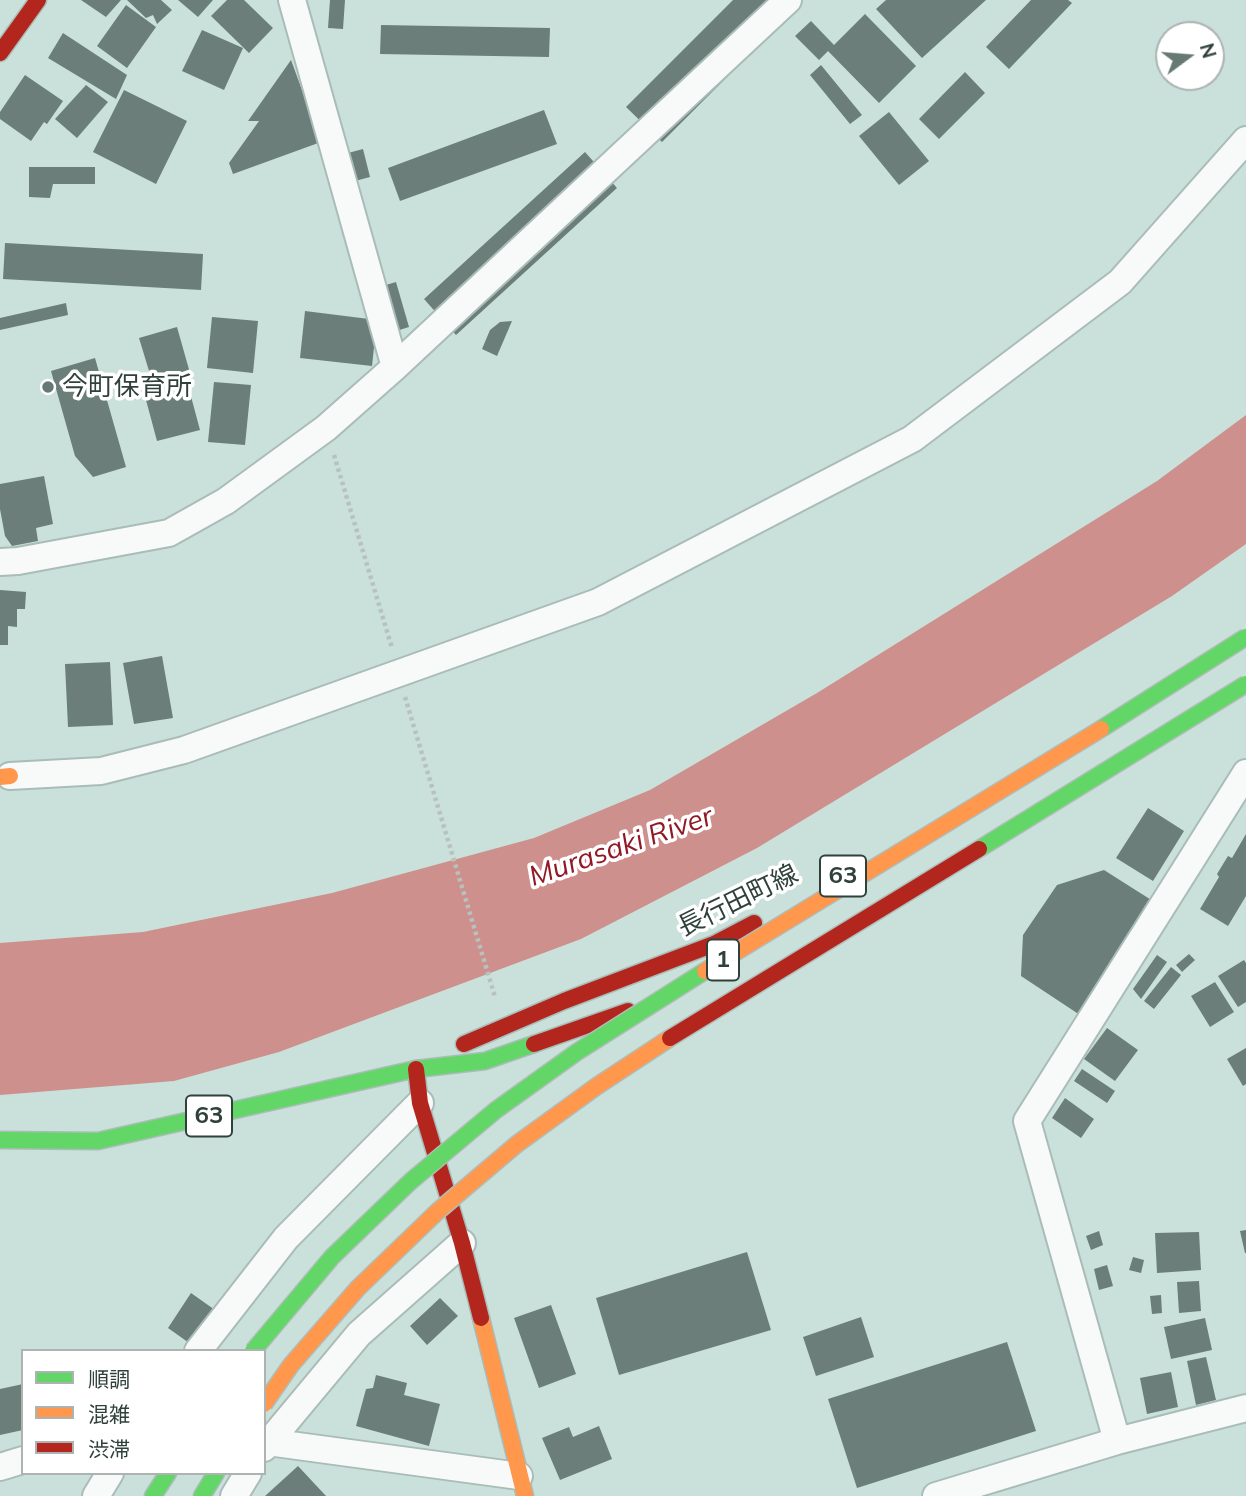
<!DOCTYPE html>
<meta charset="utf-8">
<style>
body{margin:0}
#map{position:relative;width:1246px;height:1496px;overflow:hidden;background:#c9e1da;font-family:Mulish,"Noto Sans JP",sans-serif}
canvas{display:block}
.legend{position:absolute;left:21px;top:1349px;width:245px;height:126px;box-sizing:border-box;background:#fff;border:2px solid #acb3b1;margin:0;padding:9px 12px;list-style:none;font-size:21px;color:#30413c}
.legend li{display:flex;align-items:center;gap:14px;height:35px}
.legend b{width:35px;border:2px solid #acb3b1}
.north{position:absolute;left:1155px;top:21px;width:70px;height:70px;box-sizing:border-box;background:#fff;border:2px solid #acb3b1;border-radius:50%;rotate:74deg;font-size:19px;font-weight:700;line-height:28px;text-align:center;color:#30413c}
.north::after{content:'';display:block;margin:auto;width:24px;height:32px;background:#667973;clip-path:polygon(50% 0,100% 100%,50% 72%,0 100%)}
</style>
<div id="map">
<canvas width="1246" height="1496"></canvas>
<ul class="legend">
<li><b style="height:9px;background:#63d668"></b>順調</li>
<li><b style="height:9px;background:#ff974d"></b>混雑</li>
<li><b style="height:9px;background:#b3261e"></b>渋滞</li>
</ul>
<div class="north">N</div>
</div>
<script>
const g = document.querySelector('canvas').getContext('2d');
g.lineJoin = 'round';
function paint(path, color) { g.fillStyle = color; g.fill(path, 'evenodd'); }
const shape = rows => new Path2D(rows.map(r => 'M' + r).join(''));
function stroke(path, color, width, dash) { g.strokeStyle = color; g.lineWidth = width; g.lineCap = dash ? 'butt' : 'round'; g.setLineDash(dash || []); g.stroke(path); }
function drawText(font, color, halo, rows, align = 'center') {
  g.font = font + ' Mulish,"Noto Sans JP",sans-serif'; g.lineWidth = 7; g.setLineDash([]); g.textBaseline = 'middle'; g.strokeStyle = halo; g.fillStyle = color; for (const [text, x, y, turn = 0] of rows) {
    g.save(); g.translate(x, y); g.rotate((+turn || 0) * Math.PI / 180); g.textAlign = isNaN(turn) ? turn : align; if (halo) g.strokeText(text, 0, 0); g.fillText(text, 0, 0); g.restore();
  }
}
const water = shape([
 [1246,415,1246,544,1172,596,757,848,581,939,279,1052,174,1081,0,1095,0,943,143,932,332,893,534,838,650,790,817,693,1157,481]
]);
const building = shape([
 [81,0,121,0,106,17],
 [127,0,161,0,172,10,157,24,153,15,146,18],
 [178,0,213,0,198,17],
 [227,0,244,0,273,28,249,53,211,16],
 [330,0,345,0,343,29,328,28],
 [733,0,769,0,787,17,662,142,626,107],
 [886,0,986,0,922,58,876,9],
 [1031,0,1068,0,1072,3,1009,69,986,47],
 [126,5,156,27,127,68,97,46],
 [865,14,916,66,879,103,828,51,819,60,795,36,811,21,834,45],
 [381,25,550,28,549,57,380,54],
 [202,30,243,48,224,90,182,71],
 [63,33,127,75,116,99,48,58],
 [291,60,321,142,233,174,229,163,259,121,248,121],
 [821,65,862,115,850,124,810,75],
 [965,72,985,93,939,139,919,119],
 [25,75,63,101,47,124,44,122,31,141,0,119,0,112],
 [86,85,108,102,77,138,55,119],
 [124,90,187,121,156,184,93,152],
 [544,110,557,144,400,201,388,168],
 [889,112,929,161,899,185,859,136],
 [363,149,370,177,355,181,348,153],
 [585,152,617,188,456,335,424,299],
 [29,167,95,167,95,184,53,184,50,198,29,197],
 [5,243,203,254,201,290,3,279],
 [396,282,409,327,393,332,379,287],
 [66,303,68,315,0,330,0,318],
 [305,311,377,320,372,366,300,358],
 [212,317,258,321,253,373,207,368],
 [512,321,497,356,482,349,490,330,500,322],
 [177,327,190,373,153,384,139,338],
 [95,358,126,467,93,477,75,456,51,371],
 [214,382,251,385,245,445,208,442],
 [189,389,200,430,157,441,146,400],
 [44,476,53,524,36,528,38,541,12,546,5,536,0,509,0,484],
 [0,590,26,592,25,609,17,609,17,627,8,626,8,645,0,645],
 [162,656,173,718,134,724,123,663],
 [110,662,113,725,68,727,65,664],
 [1148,808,1184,831,1153,881,1116,858],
 [1246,834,1246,896,1228,926,1200,909,1219,877,1217,874,1228,856,1232,858],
 [1104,870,1156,903,1083,1017,1021,976,1023,935,1057,885],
 [1189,954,1195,960,1182,972,1176,965],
 [1157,955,1167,962,1141,999,1133,989],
 [1244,960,1246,963,1246,1002,1238,1007,1218,976],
 [1171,967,1181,975,1154,1009,1144,1001],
 [1215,982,1234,1012,1210,1027,1191,996],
 [1107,1028,1138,1050,1115,1081,1084,1059],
 [1246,1048,1246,1084,1243,1086,1227,1059],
 [1082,1069,1115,1091,1107,1103,1074,1081],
 [1065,1098,1094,1119,1081,1138,1052,1118],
 [1246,1230,1246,1253,1245,1253,1240,1231],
 [1099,1231,1103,1245,1091,1250,1086,1236],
 [1199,1232,1201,1270,1157,1273,1155,1233],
 [747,1252,771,1330,619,1375,596,1298],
 [1133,1257,1144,1260,1141,1273,1129,1270],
 [1107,1265,1113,1286,1099,1290,1094,1269],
 [1199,1281,1201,1311,1179,1313,1177,1282],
 [191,1293,215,1310,192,1345,168,1328],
 [1161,1295,1162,1313,1152,1314,1150,1296],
 [440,1298,458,1316,427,1345,410,1326],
 [551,1305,576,1374,539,1388,514,1318],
 [861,1317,874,1357,816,1376,803,1337],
 [1205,1318,1212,1350,1171,1359,1164,1327],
 [1007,1342,1036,1431,857,1488,828,1399],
 [1206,1357,1216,1400,1196,1405,1187,1361],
 [1171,1372,1178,1407,1147,1414,1140,1378],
 [376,1375,407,1383,404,1395,440,1404,429,1446,356,1426,366,1389,373,1388],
 [23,1384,23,1430,0,1435,0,1389],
 [599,1426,612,1459,560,1480,542,1438,569,1427,573,1437],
 [298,1466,326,1496,265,1496]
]);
const path = shape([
 [334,455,392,648],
 [405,697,495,997]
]);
const street = shape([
 [292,0,395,367],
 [0,562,18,561,169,533,226,501,326,428,395,367,788,0],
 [10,776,101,771,184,750,598,602,912,439,1120,282,1246,140],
 [198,1351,286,1238,420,1103],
 [1117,1441,1027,1121,1246,773],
 [268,1442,519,1476],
 [264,1448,359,1334,462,1243],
 [0,1467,23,1460],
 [96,1496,110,1473],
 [234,1496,248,1473],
 [936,1496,1117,1441,1246,1408]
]);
const fast = shape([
 [0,1140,98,1141,416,1069,485,1061,534,1044],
 [153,1496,168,1473],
 [202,1496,216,1473]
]);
const slow = shape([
 [0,777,10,776],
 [481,1318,525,1496]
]);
const jam = shape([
 [0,53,38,0],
 [464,1044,564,1001,714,944,754,923],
 [534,1044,628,1011],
 [416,1069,420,1103,462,1243,481,1318]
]);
const fastBridge = shape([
 [1101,729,1246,637],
 [979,849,1246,684],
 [253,1351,332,1257,411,1181,496,1110,577,1052,705,971]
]);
const slowBridge = shape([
 [705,971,1101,729],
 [264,1404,291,1365,358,1288,438,1211,517,1144,597,1086,670,1038]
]);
const jamBridge = shape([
 [670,1038,979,849]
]);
const markers = [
 [48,387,7,"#667973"]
];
const shields = [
 [843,876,46],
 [723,960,32],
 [209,1116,46]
];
const shieldNames = [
 ["63",843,876],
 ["1",723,960],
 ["63",209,1116]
];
const poiNames = [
 ["今町保育所",62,387]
];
const streetNames = [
 ["長行田町線",738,901,-26]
];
const waterNames = [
 ["Murasaki River",621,847,-19]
];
paint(water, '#cd908d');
paint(building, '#6b7e79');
stroke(street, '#aabcb7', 30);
stroke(fast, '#aabcb7', 19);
stroke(slow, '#aabcb7', 19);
stroke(jam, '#aabcb7', 19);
stroke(path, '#b8c1be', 4.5, [3.5, 3.5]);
stroke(street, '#f7faf9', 26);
stroke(fast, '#63d668', 16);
stroke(slow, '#ff974d', 16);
stroke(jam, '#b3261e', 16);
stroke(fastBridge, '#b0bdb9', 19, []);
stroke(slowBridge, '#b0bdb9', 19, []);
stroke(jamBridge, '#b0bdb9', 19, []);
stroke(fastBridge, '#63d668', 16);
stroke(slowBridge, '#ff974d', 16);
stroke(jamBridge, '#b3261e', 16);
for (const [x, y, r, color] of markers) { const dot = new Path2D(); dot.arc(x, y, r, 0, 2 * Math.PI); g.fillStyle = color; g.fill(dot); stroke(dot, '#fff', 2.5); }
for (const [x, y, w] of shields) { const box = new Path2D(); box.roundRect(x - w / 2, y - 20.5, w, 41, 5); g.fillStyle = '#fff'; g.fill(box); stroke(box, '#30413c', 2); }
drawText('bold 24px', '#30413c', null, shieldNames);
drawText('26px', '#30413c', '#fff', poiNames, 'left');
drawText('26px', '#30413c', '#fff', streetNames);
drawText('italic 28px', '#911926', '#fff', waterNames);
</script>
